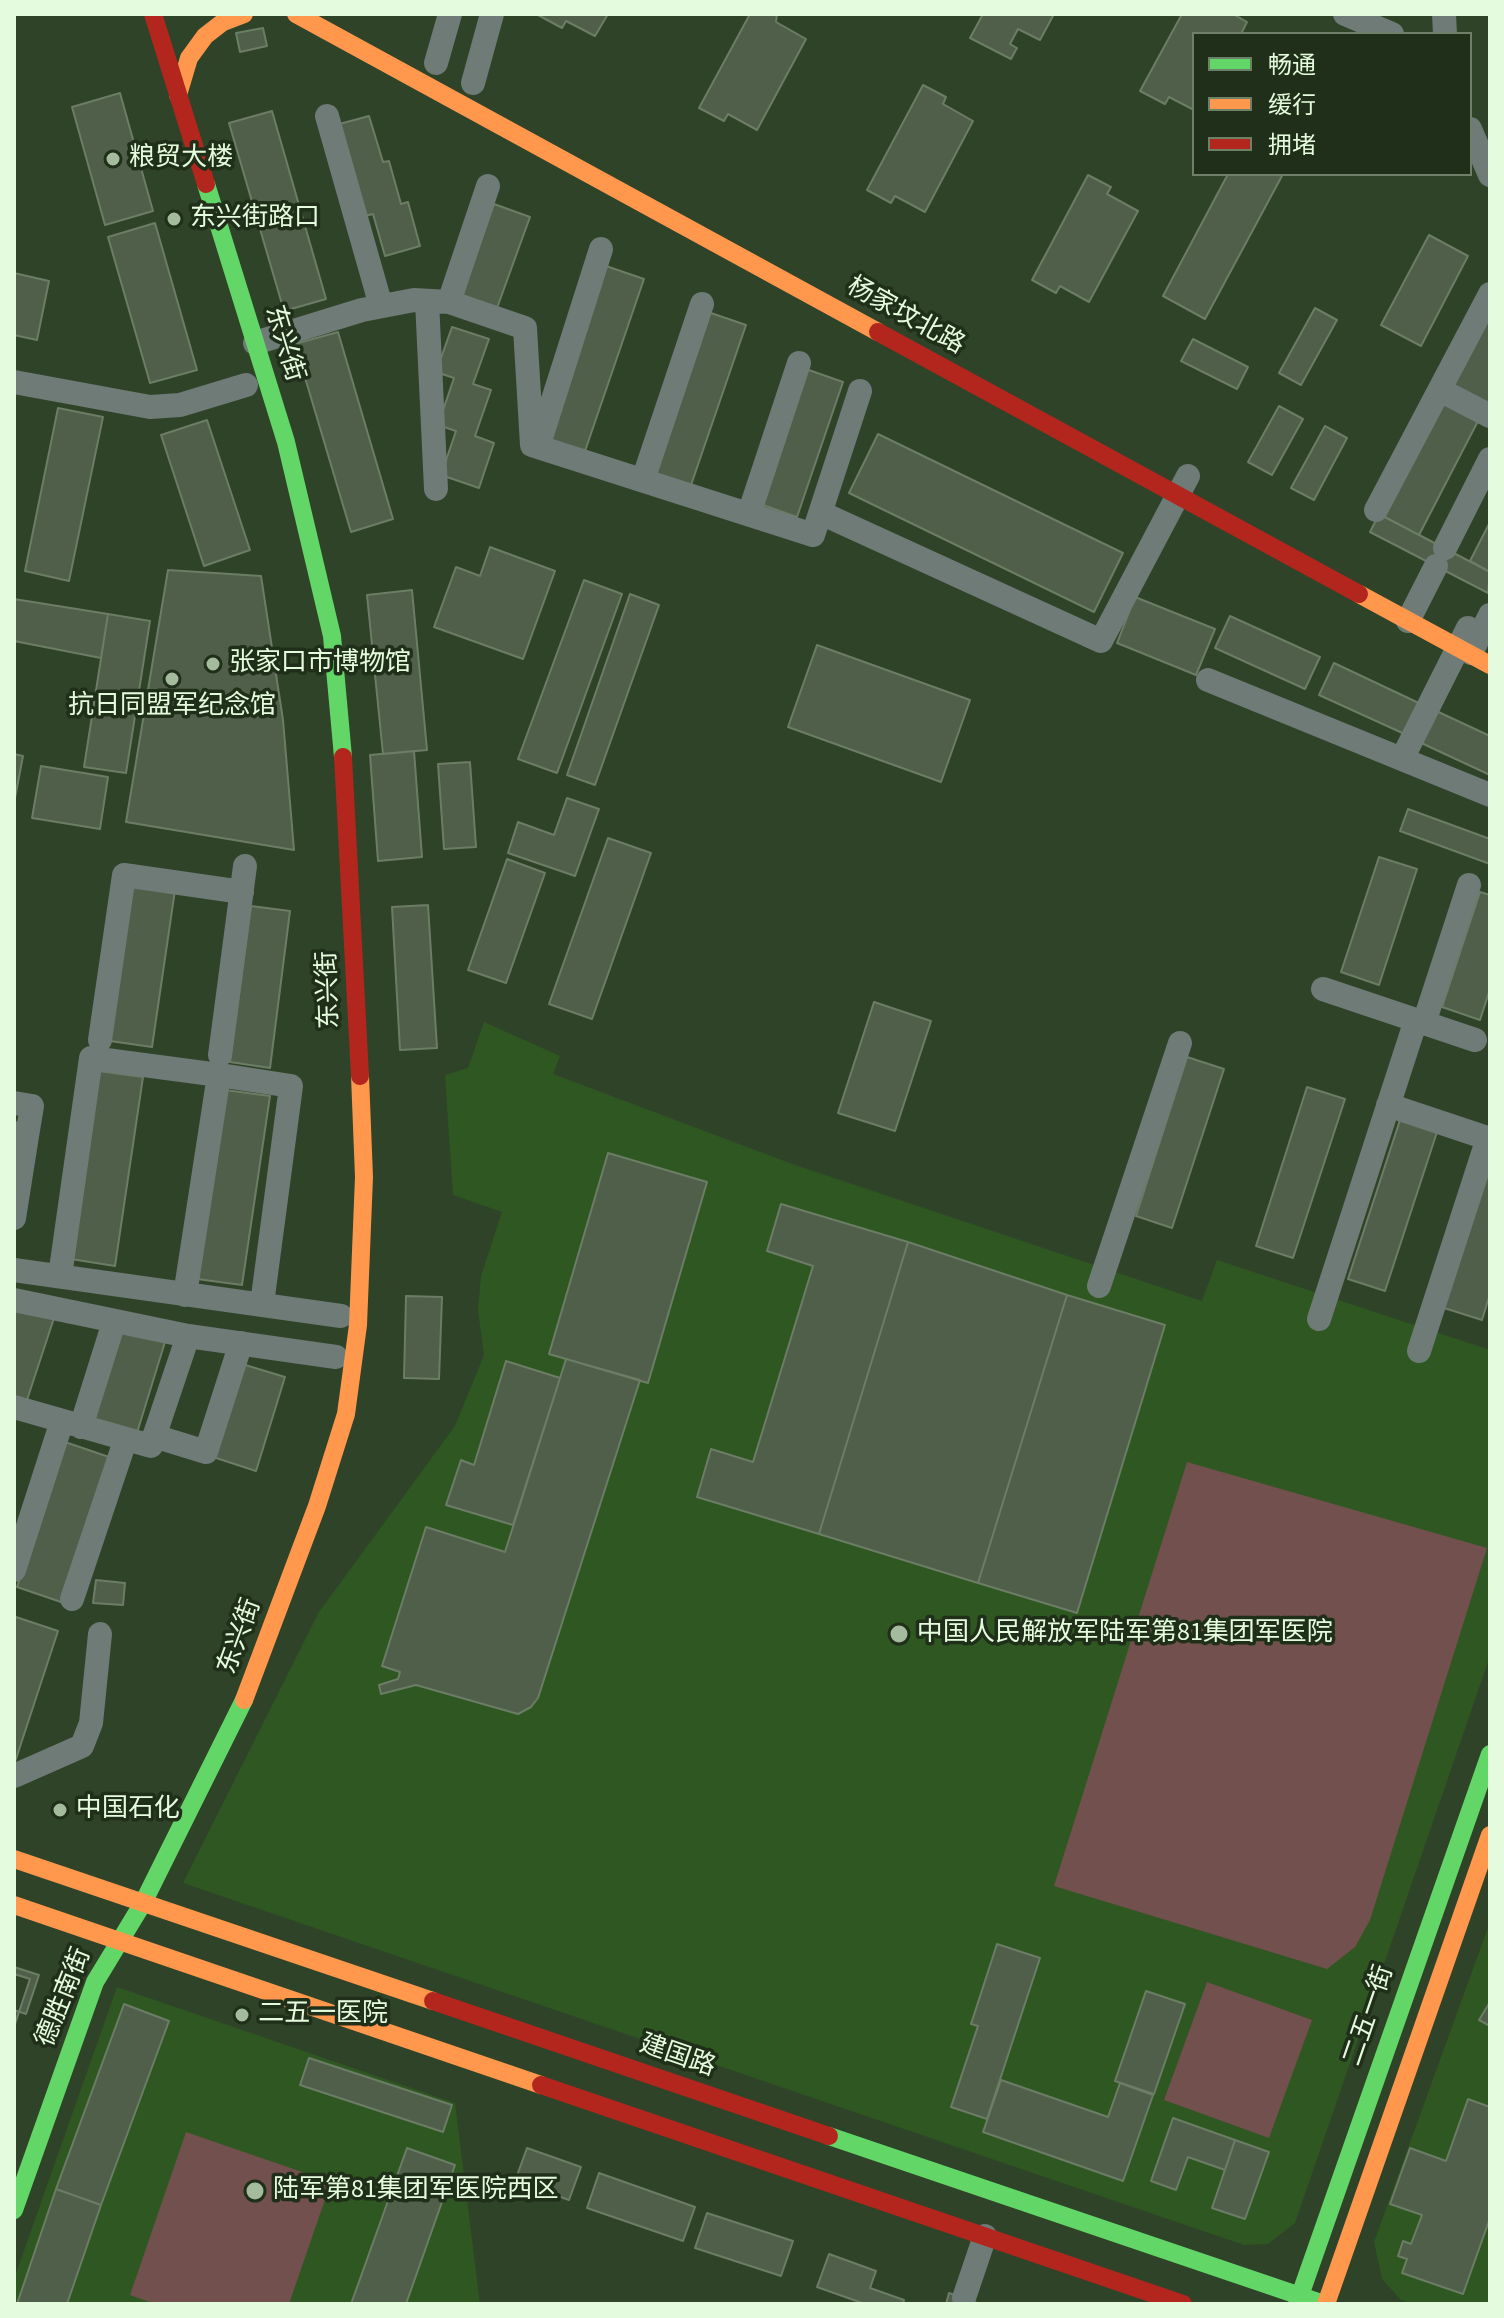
<!DOCTYPE html>
<meta charset="utf-8">
<style>
body{margin:0}
#map{position:relative;width:1504px;height:2318px;overflow:hidden;background:#2f4328;font-family:"Source Sans 3","Noto Sans SC",sans-serif}
canvas{display:block}
.frame{position:absolute;inset:0;border:16px solid #e5fbde;pointer-events:none}
.legend{position:absolute;left:1192px;top:32px;width:280px;height:144px;box-sizing:border-box;background:#1f2f19;border:2px solid #6e8168;margin:0;padding:10px 14px;list-style:none;font-size:24px;color:#e5fbde}
.legend li{display:flex;align-items:center;gap:16px;height:40px}
.legend b{width:40px;border:2px solid #6e8168}
</style>
<div id="map">
<canvas width="1504" height="2318"></canvas>
<div class="frame"></div>
<ul class="legend">
<li><b style="height:10px;background:#63d668"></b>畅通</li>
<li><b style="height:10px;background:#ff974d"></b>缓行</li>
<li><b style="height:10px;background:#b3261e"></b>拥堵</li>
</ul>
</div>
<script>
const g = document.querySelector('canvas').getContext('2d');
g.lineJoin = 'round';
function paint(path, color) { g.fillStyle = color; g.fill(path, 'evenodd'); }
const shape = rows => new Path2D(rows.map(r => 'M' + r).join(''));
function stroke(path, color, width, dash) { g.strokeStyle = color; g.lineWidth = width; g.lineCap = dash ? 'butt' : 'round'; g.setLineDash(dash || []); g.stroke(path); }
function drawText(font, color, halo, rows, align = 'center') {
  g.font = font + ' "Source Sans 3","Noto Sans SC",sans-serif'; g.lineWidth = 7; g.setLineDash([]); g.textBaseline = 'middle'; g.strokeStyle = halo; g.fillStyle = color; for (const [text, x, y, turn = 0] of rows) {
    g.save(); g.translate(x, y); g.rotate((+turn || 0) * Math.PI / 180); g.textAlign = isNaN(turn) ? turn : align; if (halo) g.strokeText(text, 0, 0); g.fillText(text, 0, 0); g.restore();
  }
}
const built = shape([
 [484,1022,560,1056,553,1074,795,1165,1202,1301,1217,1260,1490,1350,1490,1656,1295,2223,1268,2244,1244,2245,183,1883,319,1612,455,1426,484,1355,478,1310,481,1276,502,1212,453,1195,445,1075,468,1068],
 [1490,1922,1490,2304,1413,2304,1401,2300,1382,2279,1374,2242],
 [117,1987,455,2103,480,2304,14,2304,14,2279]
]);
const green = shape([
 [1187,1462,1487,1548,1370,1920,1355,1947,1327,1969,1054,1886],
 [1207,1982,1312,2020,1269,2138,1164,2100],
 [186,2132,331,2182,289,2304,155,2304,130,2295]
]);
const building = shape([
 [608,14,595,36,566,21,562,28,538,15,608,14],
 [750,14,777,14,776,22,806,39,757,130,728,114,724,121,699,108,750,14],
 [983,14,1054,14,1040,40,1018,29,1010,44,1017,48,1011,59,970,38,983,14],
 [1182,14,1233,14,1247,22,1241,34,1194,34,1194,110,1169,97,1165,104,1140,91,1182,14],
 [263,28,267,46,240,52,236,33,263,28],
 [923,85,946,97,943,104,973,121,925,212,895,196,891,203,867,190,923,85],
 [120,93,153,211,105,225,72,107,120,93],
 [272,111,326,299,284,311,229,123,272,111],
 [369,116,383,162,389,161,401,204,408,202,420,246,385,256,373,214,365,216,332,126,369,116],
 [1228,174,1283,174,1205,319,1163,296,1228,174],
 [1088,175,1111,187,1107,194,1138,211,1089,302,1060,286,1056,293,1032,280,1088,175],
 [494,204,530,217,497,308,462,295,494,204],
 [155,223,197,370,150,383,108,237,155,223],
 [1429,235,1468,256,1421,346,1381,325,1429,235],
 [606,266,644,279,584,454,547,442,606,266],
 [14,273,49,281,37,340,14,335,14,273],
 [1490,305,1490,399,1487,406,1448,385,1490,305],
 [1315,308,1337,320,1301,385,1279,373,1315,308],
 [708,312,746,325,690,488,653,476,708,312],
 [452,327,489,339,473,384,491,390,475,436,494,443,479,488,441,475,456,431,438,425,454,378,436,372,452,327],
 [338,332,393,519,351,532,295,344,338,332],
 [1193,339,1248,367,1237,389,1181,361,1193,339],
 [806,369,843,382,797,517,760,504,806,369],
 [1439,400,1478,421,1419,535,1379,514,1439,400],
 [1279,406,1303,419,1272,475,1248,462,1279,406],
 [58,408,103,417,69,581,25,571,58,408],
 [207,420,250,550,204,566,161,435,207,420],
 [1325,426,1347,438,1314,500,1291,488,1325,426],
 [878,434,1123,553,1094,612,849,493,878,434],
 [1379,514,1490,572,1488,593,1370,532,1379,514],
 [1490,522,1490,572,1470,561,1490,522],
 [490,547,555,571,523,659,434,627,456,567,480,576,490,547],
 [168,570,261,576,283,720,294,850,126,822,168,570],
 [584,580,622,594,557,773,518,759,584,580],
 [412,590,427,750,383,754,367,595,412,590],
 [630,594,659,605,595,785,567,775,630,594],
 [1135,597,1215,629,1196,675,1117,643,1135,597],
 [14,599,108,614,101,658,14,641,14,599],
 [108,614,150,621,126,773,84,767,108,614],
 [1230,616,1320,657,1305,689,1215,648,1230,616],
 [817,645,970,700,941,782,788,727,817,645],
 [1334,663,1423,705,1409,736,1319,695,1334,663],
 [1432,709,1490,736,1490,775,1417,741,1432,709],
 [414,751,422,857,378,861,370,755,414,751],
 [14,754,23,756,14,803,14,754],
 [470,762,476,847,444,849,438,764,470,762],
 [41,766,108,777,100,829,32,818,41,766],
 [567,798,599,809,575,876,508,853,518,822,554,835,567,798],
 [1408,809,1490,839,1490,864,1400,831,1408,809],
 [608,838,651,853,592,1019,549,1004,608,838],
 [1379,857,1417,869,1379,985,1341,972,1379,857],
 [507,859,545,873,506,983,468,970,507,859],
 [133,884,175,890,152,1047,110,1041,133,884],
 [1480,892,1490,895,1490,989,1480,1020,1442,1007,1480,892],
 [428,905,437,1048,400,1050,392,907,428,905],
 [251,906,290,911,270,1068,230,1062,251,906],
 [874,1002,931,1021,895,1131,838,1113,874,1002],
 [1187,1057,1224,1069,1172,1228,1136,1216,1187,1057],
 [98,1071,143,1077,115,1266,71,1259,98,1071],
 [1307,1087,1345,1099,1293,1258,1256,1246,1307,1087],
 [225,1090,270,1096,242,1285,197,1279,225,1090],
 [1400,1120,1437,1132,1385,1291,1348,1279,1400,1120],
 [608,1153,707,1182,648,1383,549,1354,608,1153],
 [1490,1168,1490,1294,1482,1320,1444,1308,1490,1168],
 [781,1204,908,1242,819,1534,697,1497,711,1449,753,1462,813,1266,767,1251,781,1204],
 [908,1242,1067,1295,978,1583,819,1534,908,1242],
 [1067,1295,1165,1325,1077,1613,978,1583,1067,1295],
 [406,1296,442,1297,439,1379,404,1378,406,1296],
 [14,1305,54,1318,25,1406,14,1403,14,1305],
 [122,1329,165,1342,136,1436,93,1422,122,1329],
 [566,1359,640,1380,538,1698,531,1707,518,1714,416,1685,381,1694,379,1685,398,1679,400,1672,382,1666,426,1527,505,1552,566,1359],
 [506,1361,560,1378,513,1525,446,1505,461,1460,474,1465,506,1361],
 [242,1364,285,1377,256,1471,213,1457,242,1364],
 [65,1442,109,1457,61,1602,17,1587,65,1442],
 [96,1580,125,1583,123,1605,93,1603,96,1580],
 [16,1617,58,1631,14,1765,14,1623,16,1617],
 [997,1944,1040,1958,987,2119,951,2107,978,2026,971,2024,997,1944],
 [14,1967,39,1975,26,2014,14,2010,14,1967],
 [14,1974,30,1979,14,2027,14,1974],
 [1146,1991,1185,2004,1154,2094,1115,2081,1146,1991],
 [1490,2002,1490,2026,1479,2020,1490,2002],
 [124,2004,169,2021,101,2205,56,2189,124,2004],
 [309,2058,452,2105,443,2132,300,2085,309,2058],
 [1001,2080,1108,2117,1120,2083,1153,2095,1123,2181,983,2132,1001,2080],
 [1468,2099,1490,2107,1490,2218,1463,2294,1402,2273,1407,2259,1398,2256,1403,2241,1411,2244,1422,2215,1390,2204,1410,2148,1446,2161,1468,2099],
 [1173,2118,1235,2140,1225,2170,1188,2157,1176,2190,1151,2181,1173,2118],
 [1235,2140,1269,2152,1245,2219,1212,2208,1235,2140],
 [407,2148,455,2165,406,2304,351,2304,407,2148],
 [527,2148,581,2167,569,2200,515,2181,527,2148],
 [599,2173,695,2207,683,2241,587,2208,599,2173],
 [56,2189,101,2205,67,2304,17,2304,56,2189],
 [707,2213,793,2241,781,2276,695,2248,707,2213],
 [829,2254,876,2271,870,2288,904,2300,903,2304,865,2304,817,2287,829,2254],
 [949,2293,980,2304,946,2304,949,2293]
]);
const street = shape([
 [1345,14,1392,34],
 [1444,14,1445,34],
 [436,63,450,14],
 [473,83,492,14],
 [327,116,381,306],
 [1470,129,1490,175],
 [427,301,436,489],
 [449,302,488,186],
 [255,343,362,310,414,300,449,302,525,328,532,445,813,535,860,391],
 [14,382,150,407,180,405,246,385],
 [1440,390,1490,416],
 [538,447,601,249],
 [643,480,702,304],
 [1376,510,1490,294],
 [821,513,1101,641,1188,476],
 [749,514,799,363],
 [1445,548,1490,459],
 [1408,621,1436,566],
 [1471,653,1490,615],
 [1208,680,1490,795],
 [1402,759,1468,628],
 [1323,989,1475,1040],
 [1424,1023,1469,885],
 [100,1040,124,875,242,892],
 [220,1055,245,866],
 [14,1103,32,1106,27,1136],
 [1388,1105,1490,1139],
 [14,1133,27,1136,14,1218],
 [14,1270,341,1316],
 [60,1276,91,1058,219,1075,291,1086,262,1304],
 [1099,1286,1180,1043],
 [185,1295,219,1075],
 [14,1300,188,1336],
 [1319,1319,1416,1020],
 [1419,1351,1488,1138],
 [14,1407,151,1446,188,1336,336,1357],
 [81,1427,114,1322],
 [154,1436,206,1452,241,1343],
 [14,1570,62,1421],
 [72,1599,125,1441],
 [14,1776,82,1746,91,1723,100,1634],
 [964,2298,985,2236]
]);
const fast = shape([
 [206,184,286,442,332,636,343,757],
 [829,2136,1324,2304],
 [14,2210,95,1982,143,1903,244,1700],
 [1297,2304,1490,1754]
]);
const slow = shape([
 [296,14,878,332],
 [178,95,189,58,205,36,223,22,244,14],
 [1359,594,1490,665],
 [244,1700,317,1506,346,1414,358,1325,364,1177,360,1076],
 [14,1859,433,2001],
 [14,1905,541,2085],
 [1326,2304,1490,1835]
]);
const jam = shape([
 [153,14,206,184],
 [878,332,1359,594],
 [343,757,360,1076],
 [433,2001,829,2136],
 [541,2085,1183,2304]
]);
const markers = [
 [113,159,8,"#a5bb9e"],
 [174,219,8,"#a5bb9e"],
 [213,664,8,"#a5bb9e"],
 [172,679,8,"#a5bb9e"],
 [899,1634,10,"#a5bb9e"],
 [60,1810,8,"#a5bb9e"],
 [242,2015,8,"#a5bb9e"],
 [255,2191,10,"#a5bb9e"]
];
const poiNames = [
 ["粮贸大楼",129,159],
 ["东兴街路口",190,219],
 ["张家口市博物馆",229,664],
 ["抗日同盟军纪念馆",172,707,"center"],
 ["中国人民解放军陆军第81集团军医院",917,1634],
 ["中国石化",76,1810],
 ["二五一医院",258,2015],
 ["陆军第81集团军医院西区",273,2191]
];
const streetNames = [
 ["杨家坟北路",905,317,29],
 ["东兴街",283,344,73],
 ["东兴街",330,990,-92],
 ["东兴街",241,1637,-70],
 ["德胜南街",65,1998,-68],
 ["二五一街",1370,2016,-71],
 ["建国路",677,2057,19]
];
paint(built, '#2f5721');
paint(green, '#72504d');
paint(building, '#4f5f4a');
stroke(building, '#6c7d66', 2);
stroke(street, '#6e7b77', 24);
stroke(fast, '#63d668', 18);
stroke(slow, '#ff974d', 18);
stroke(jam, '#b3261e', 18);
for (const [x, y, r, color] of markers) { const dot = new Path2D(); dot.arc(x, y, r, 0, 2 * Math.PI); g.fillStyle = color; g.fill(dot); stroke(dot, '#1f2f19', 3); }
drawText('26px', '#e5fbde', '#1f2f19', poiNames, 'left');
drawText('26px', '#e5fbde', '#1f2f19', streetNames);
</script>
